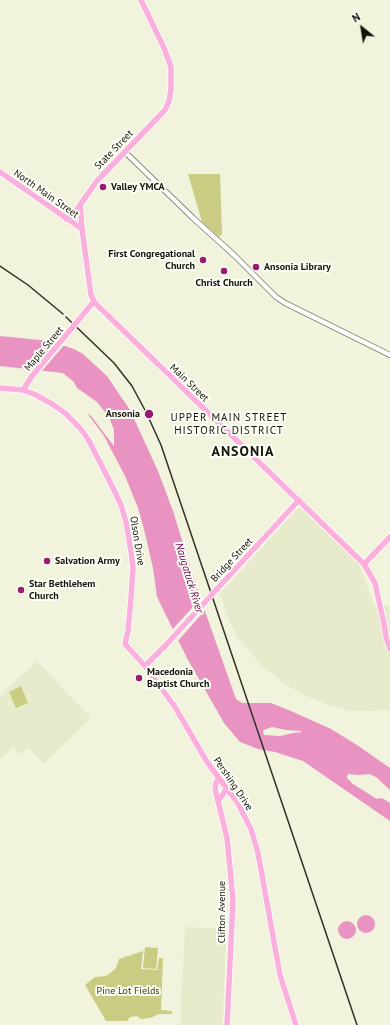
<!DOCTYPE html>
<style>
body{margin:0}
#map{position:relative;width:390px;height:1025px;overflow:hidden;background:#f1f3dd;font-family:"PT Sans",sans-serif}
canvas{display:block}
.north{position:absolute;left:342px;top:8px;width:40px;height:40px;-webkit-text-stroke:3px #fefff6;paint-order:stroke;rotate:330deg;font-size:11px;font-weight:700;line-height:16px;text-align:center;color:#13130b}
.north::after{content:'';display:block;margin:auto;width:14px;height:18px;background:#13130b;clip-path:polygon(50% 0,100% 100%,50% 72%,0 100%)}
</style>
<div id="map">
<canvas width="390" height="1025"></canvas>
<div class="north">N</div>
</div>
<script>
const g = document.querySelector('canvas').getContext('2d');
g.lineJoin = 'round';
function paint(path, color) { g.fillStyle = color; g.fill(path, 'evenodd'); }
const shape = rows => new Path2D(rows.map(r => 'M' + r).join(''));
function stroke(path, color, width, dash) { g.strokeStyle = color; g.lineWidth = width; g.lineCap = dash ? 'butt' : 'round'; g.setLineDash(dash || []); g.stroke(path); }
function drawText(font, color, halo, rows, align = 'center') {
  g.font = font + ' "PT Sans",sans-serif'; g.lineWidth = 4; g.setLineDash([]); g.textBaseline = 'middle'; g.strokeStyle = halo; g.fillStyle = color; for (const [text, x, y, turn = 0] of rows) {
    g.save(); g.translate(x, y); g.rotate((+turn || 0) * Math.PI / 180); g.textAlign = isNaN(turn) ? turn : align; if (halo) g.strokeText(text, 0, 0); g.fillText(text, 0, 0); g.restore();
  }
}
const built = shape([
 [299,507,359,564,375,607,390,605,390,710,349,711,326,704,302,694,285,684,261,665,238,638,228,618,220,594],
 [37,661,89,716,89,720,44,764,29,748,21,755,13,747,0,760,0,698,6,692,5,691],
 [185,927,227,929,222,1025,180,1025]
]);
const green = shape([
 [188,174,220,174,222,234,219,237,202,222],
 [21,686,28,703,16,708,9,692],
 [145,947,158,948,156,969,143,968],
 [143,951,141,969,157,970,159,958,163,958,161,1010,172,1011,172,1014,159,1014,150,1018,141,1019,137,1016,130,1017,127,1021,106,1021,85,985,95,977,106,976,109,974,116,968,119,959]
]);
const water = shape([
 [0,336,50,341,74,349,83,354,107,376,130,410,158,471,173,511,196,586,236,699,242,703,271,703,291,711,331,729,357,745,390,768,390,790,376,777,369,774,359,775,348,774,347,778,353,784,377,799,382,798,390,803,390,821,303,761,275,752,258,749,240,742,224,723,187,658,157,597,153,568,144,529,138,508,125,476,104,436,87,413,91,416,114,446,114,430,109,417,97,402,77,388,74,382,63,373,0,366],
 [272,727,286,730,301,731,302,732,293,733,280,736,264,735,263,731,264,730],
 '357 924a9 9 0 1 1 18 0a9 9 0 1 1-18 0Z',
 '338 930a9 9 0 1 1 18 0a9 9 0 1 1-18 0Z'
]);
const pier = shape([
 [57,340,66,343,41,372,32,371],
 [202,597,206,609,177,642,171,631]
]);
const minor = shape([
 [125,152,193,218,234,255,276,297,285,303,390,355]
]);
const major = shape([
 [141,0,164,48,171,67,171,89,169,101,165,110,96,182,80,205,82,229,91,295,95,303,364,564,375,583,384,624,386,637,390,649],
 [0,172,82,229],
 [66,219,74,214,80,205],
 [86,311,94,301],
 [0,388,23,390,36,395,52,404,65,413,80,428,88,439,114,490,121,505,126,522,131,551,133,568,131,598,128,631,125,644,145,666,175,707,207,762,237,802,251,829,258,853,280,975,296,1025],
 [23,390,32,376],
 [364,564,390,537],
 [216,590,299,500],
 [145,666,165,646],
 [219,778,216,783,215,789,227,838,233,900,227,1025],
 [219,800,227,788]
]);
const rail = shape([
 [0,266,28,285,63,314],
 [66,317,114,363,132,386,146,412,161,445,357,1025]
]);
const majorBridge = shape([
 [32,376,86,311],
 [165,646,216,590]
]);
const markers = [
 [103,187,4,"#9a1a6f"],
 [203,260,4,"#9a1a6f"],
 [256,267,4,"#9a1a6f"],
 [224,271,4,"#9a1a6f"],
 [149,414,5,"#9a1a6f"],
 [47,561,4,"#9a1a6f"],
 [21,590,4,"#9a1a6f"],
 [139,678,4,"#9a1a6f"]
];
const streetNames = [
 ["State Street",114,150,-46],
 ["North Main Street",46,194,35],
 ["Maple Street",44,349,-50],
 ["Main Street",189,383,44],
 ["Olson Drive",137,541,81],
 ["Bridge Street",232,560,-47],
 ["Pershing Drive",233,784,56],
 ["Clifton Avenue",222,912,-90]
];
const poiNames = [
 ["Valley YMCA",111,187],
 ["First Congregational",195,254,"right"],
 ["Church",195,266,"right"],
 ["Ansonia Library",264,267],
 ["Christ Church",224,283,"center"],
 ["Ansonia",140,414,"right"],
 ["Salvation Army",55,561],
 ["Star Bethlehem",29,584],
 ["Church",29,596],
 ["Macedonia",147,672],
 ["Baptist Church",147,684]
];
const parkNames = [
 ["Pine Lot Fields",128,991]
];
const neighbourhoodNames = [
 ["UPPER MAIN STREET",229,418],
 ["HISTORIC DISTRICT",229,431]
];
const waterNames = [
 ["Naugatuck River",189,578,73]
];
const districtNames = [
 ["ANSONIA",243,452]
];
paint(built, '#e8eacc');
paint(green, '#c9cc82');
paint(water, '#e993c3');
paint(pier, '#f1f3dd');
stroke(minor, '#7b7c68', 6);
stroke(major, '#fff', 7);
stroke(minor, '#fff', 4.5);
stroke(major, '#faafdc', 5.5);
stroke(rail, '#313127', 1.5);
stroke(majorBridge, '#fff', 7, []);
stroke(majorBridge, '#faafdc', 5.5);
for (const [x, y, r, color] of markers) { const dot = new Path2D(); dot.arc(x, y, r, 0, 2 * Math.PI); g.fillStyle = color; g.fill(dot); stroke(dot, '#fefff6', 1.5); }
drawText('10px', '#13130b', '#fefff6', streetNames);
drawText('bold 10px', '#13130b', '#fefff6', poiNames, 'left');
drawText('10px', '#383910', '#fefff6', parkNames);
g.letterSpacing = '1px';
drawText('11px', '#13130b', '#fefff6', neighbourhoodNames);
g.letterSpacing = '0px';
drawText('italic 11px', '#6c014c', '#fefff6', waterNames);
g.letterSpacing = '1px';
drawText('bold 14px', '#13130b', '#fefff6', districtNames);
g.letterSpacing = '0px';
</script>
